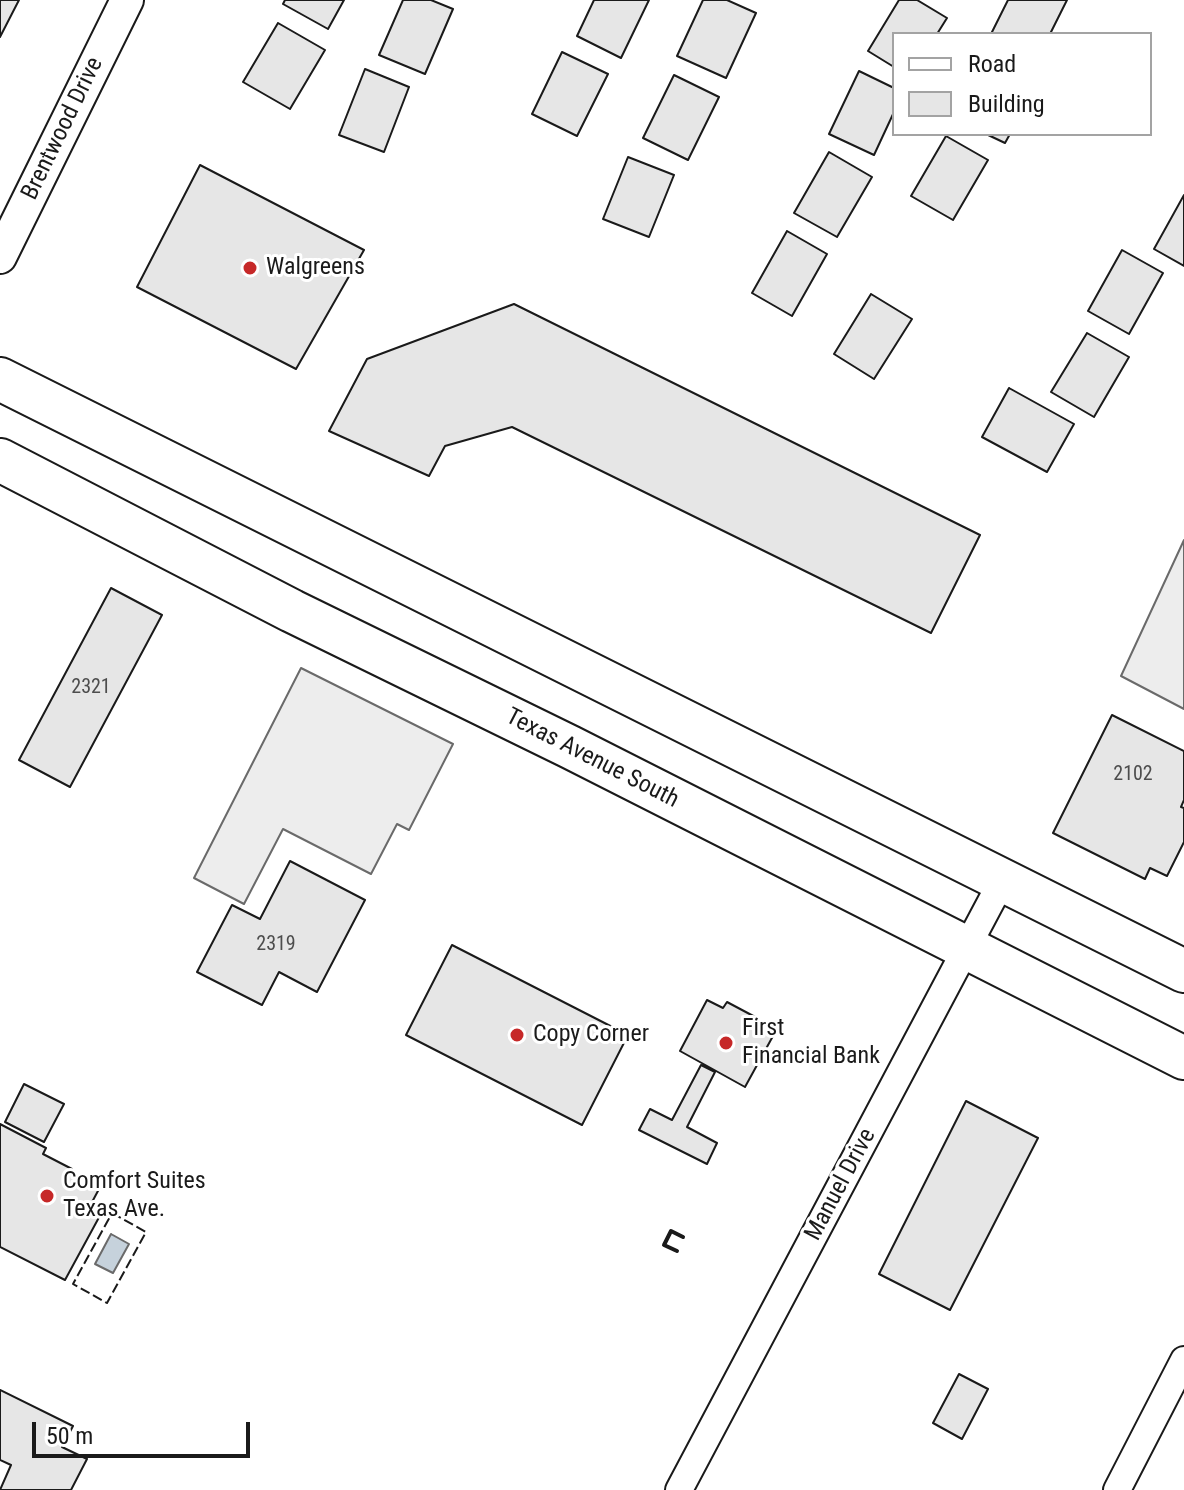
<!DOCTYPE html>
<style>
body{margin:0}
#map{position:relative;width:1184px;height:1490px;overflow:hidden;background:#fff;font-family:"Roboto Condensed",sans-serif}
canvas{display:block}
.legend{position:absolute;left:892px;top:32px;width:260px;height:104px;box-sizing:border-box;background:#fff;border:2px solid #a3a3a3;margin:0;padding:10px 14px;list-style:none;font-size:24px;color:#1a1a1a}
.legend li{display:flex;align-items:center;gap:16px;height:40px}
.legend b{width:40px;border:2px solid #a3a3a3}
.scale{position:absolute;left:32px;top:1422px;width:218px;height:36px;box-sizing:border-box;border:4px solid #1a1a1a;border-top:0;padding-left:10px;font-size:24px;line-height:28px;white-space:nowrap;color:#1a1a1a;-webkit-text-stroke:6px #fff;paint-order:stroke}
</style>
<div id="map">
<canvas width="1184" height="1490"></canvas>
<ul class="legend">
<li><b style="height:10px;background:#fff"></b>Road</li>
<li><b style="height:22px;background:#e6e6e6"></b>Building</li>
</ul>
<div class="scale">50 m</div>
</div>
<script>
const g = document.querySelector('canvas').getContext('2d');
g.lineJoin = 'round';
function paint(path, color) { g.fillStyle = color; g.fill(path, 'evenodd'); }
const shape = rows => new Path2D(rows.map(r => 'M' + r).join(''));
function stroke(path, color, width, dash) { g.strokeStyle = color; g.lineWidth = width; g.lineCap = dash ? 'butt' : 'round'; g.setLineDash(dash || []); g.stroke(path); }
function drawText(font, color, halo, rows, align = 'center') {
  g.font = font + ' "Roboto Condensed",sans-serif'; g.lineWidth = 6; g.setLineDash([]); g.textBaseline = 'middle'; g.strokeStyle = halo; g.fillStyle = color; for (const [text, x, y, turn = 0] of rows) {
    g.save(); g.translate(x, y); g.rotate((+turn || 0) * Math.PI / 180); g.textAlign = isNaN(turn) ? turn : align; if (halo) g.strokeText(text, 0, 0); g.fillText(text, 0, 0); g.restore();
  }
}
const parking = shape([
 [1184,540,1184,709,1121,676,1184,540],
 [301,668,453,744,409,830,397,824,371,874,283,829,244,904,194,878,301,668]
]);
const water = shape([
 [111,1234,129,1244,113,1273,95,1264,111,1234]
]);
const building = shape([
 [0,0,19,0,0,37,0,0],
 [285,0,344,0,328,29,283,4,285,0],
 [403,0,431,0,453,9,425,74,379,55,403,0],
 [594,0,649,0,621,58,577,36,594,0],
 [703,0,727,0,756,13,726,78,677,56,703,0],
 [899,0,917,0,947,18,937,34,894,34,894,67,868,51,899,0],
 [1008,0,1067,0,1050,34,991,34,1008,0],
 [278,23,325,50,290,109,243,82,278,23],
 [562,52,608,74,577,136,532,114,562,52],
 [365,69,409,87,384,152,339,135,365,69],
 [859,71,894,88,894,112,874,155,829,134,859,71],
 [674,75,719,97,688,160,643,138,674,75],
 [986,134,1010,134,1005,143,986,134],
 [946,136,988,160,953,220,911,196,946,136],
 [829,152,872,177,837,237,794,213,829,152],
 [628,157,674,175,649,237,603,219,628,157],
 [200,165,364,250,296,369,137,287,200,165],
 [1184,195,1184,266,1154,249,1184,195],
 [787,231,827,254,792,316,752,293,787,231],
 [1122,250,1163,273,1129,334,1088,311,1122,250],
 [871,294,912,319,874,379,834,354,871,294],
 [514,304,980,535,931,633,512,427,445,446,429,476,329,431,367,359,514,304],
 [1087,333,1129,357,1094,417,1051,392,1087,333],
 [1009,388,1074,424,1047,472,982,437,1009,388],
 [111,588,162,615,70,787,19,760,111,588],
 [1112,715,1184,751,1184,800,1181,807,1184,808,1184,842,1167,876,1150,868,1145,879,1053,833,1112,715],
 [290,861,365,900,317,992,279,972,262,1005,197,972,232,905,260,919,290,861],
 [452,945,628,1035,582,1125,406,1035,452,945],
 [707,1000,723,1008,727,1002,759,1019,755,1027,773,1036,745,1087,680,1051,707,1000],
 [701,1065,715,1072,687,1127,717,1143,707,1164,639,1130,650,1109,672,1120,701,1065],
 [24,1084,64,1104,44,1142,5,1122,24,1084],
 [966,1101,1038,1138,950,1310,879,1274,966,1101],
 [0,1124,46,1148,43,1154,72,1169,70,1174,99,1189,91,1204,103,1210,65,1280,0,1247,0,1124],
 [959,1374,988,1389,962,1439,933,1423,959,1374],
 [0,1390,73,1426,62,1447,87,1459,71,1490,0,1490,11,1465,0,1460,0,1390]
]);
const minor = shape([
 [679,1490,1002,881],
 [1117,1490,1184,1360]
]);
const tertiary = shape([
 [0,257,127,0]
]);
const primary = shape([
 [0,379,1184,971],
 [0,460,292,611,570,747,1184,1058]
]);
const fence = shape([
 [112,1213,146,1232,107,1303,73,1284,112,1213]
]);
const wall = shape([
 [677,1251,664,1245,671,1231,683,1237]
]);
const markers = [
 [250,268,8,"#c62828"],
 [517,1035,8,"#c62828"],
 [726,1043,8,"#c62828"],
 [47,1196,8,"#c62828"]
];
const numberNames = [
 ["2321",91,688],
 ["2102",1133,775],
 ["2319",276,945]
];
const streetNames = [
 ["Brentwood Drive",63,129,-64],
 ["Texas Avenue South",592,759,27],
 ["Manuel Drive",841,1185,-62]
];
const poiNames = [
 ["Walgreens",266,268],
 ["First",742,1029],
 ["Financial Bank",742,1057],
 ["Copy Corner",533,1035],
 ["Comfort Suites",63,1182],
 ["Texas Ave.",63,1210]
];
paint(parking, '#ededed');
stroke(parking, '#6a6a6a', 2);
paint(water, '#c6d2dc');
stroke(water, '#6a6a6a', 2);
paint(building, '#e6e6e6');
stroke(building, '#1a1a1a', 2);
stroke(minor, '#1a1a1a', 30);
stroke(tertiary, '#1a1a1a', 36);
stroke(primary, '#1a1a1a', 46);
stroke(minor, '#fff', 26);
stroke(tertiary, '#fff', 32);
stroke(primary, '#fff', 42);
stroke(fence, '#1a1a1a', 2, [10, 4]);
stroke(wall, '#1a1a1a', 4);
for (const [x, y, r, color] of markers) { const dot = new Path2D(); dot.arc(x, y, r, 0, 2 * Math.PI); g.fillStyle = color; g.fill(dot); stroke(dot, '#fff', 3); }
drawText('20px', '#4d4d4d', null, numberNames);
drawText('24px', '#1a1a1a', '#fff', streetNames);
drawText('24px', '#1a1a1a', '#fff', poiNames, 'left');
</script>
